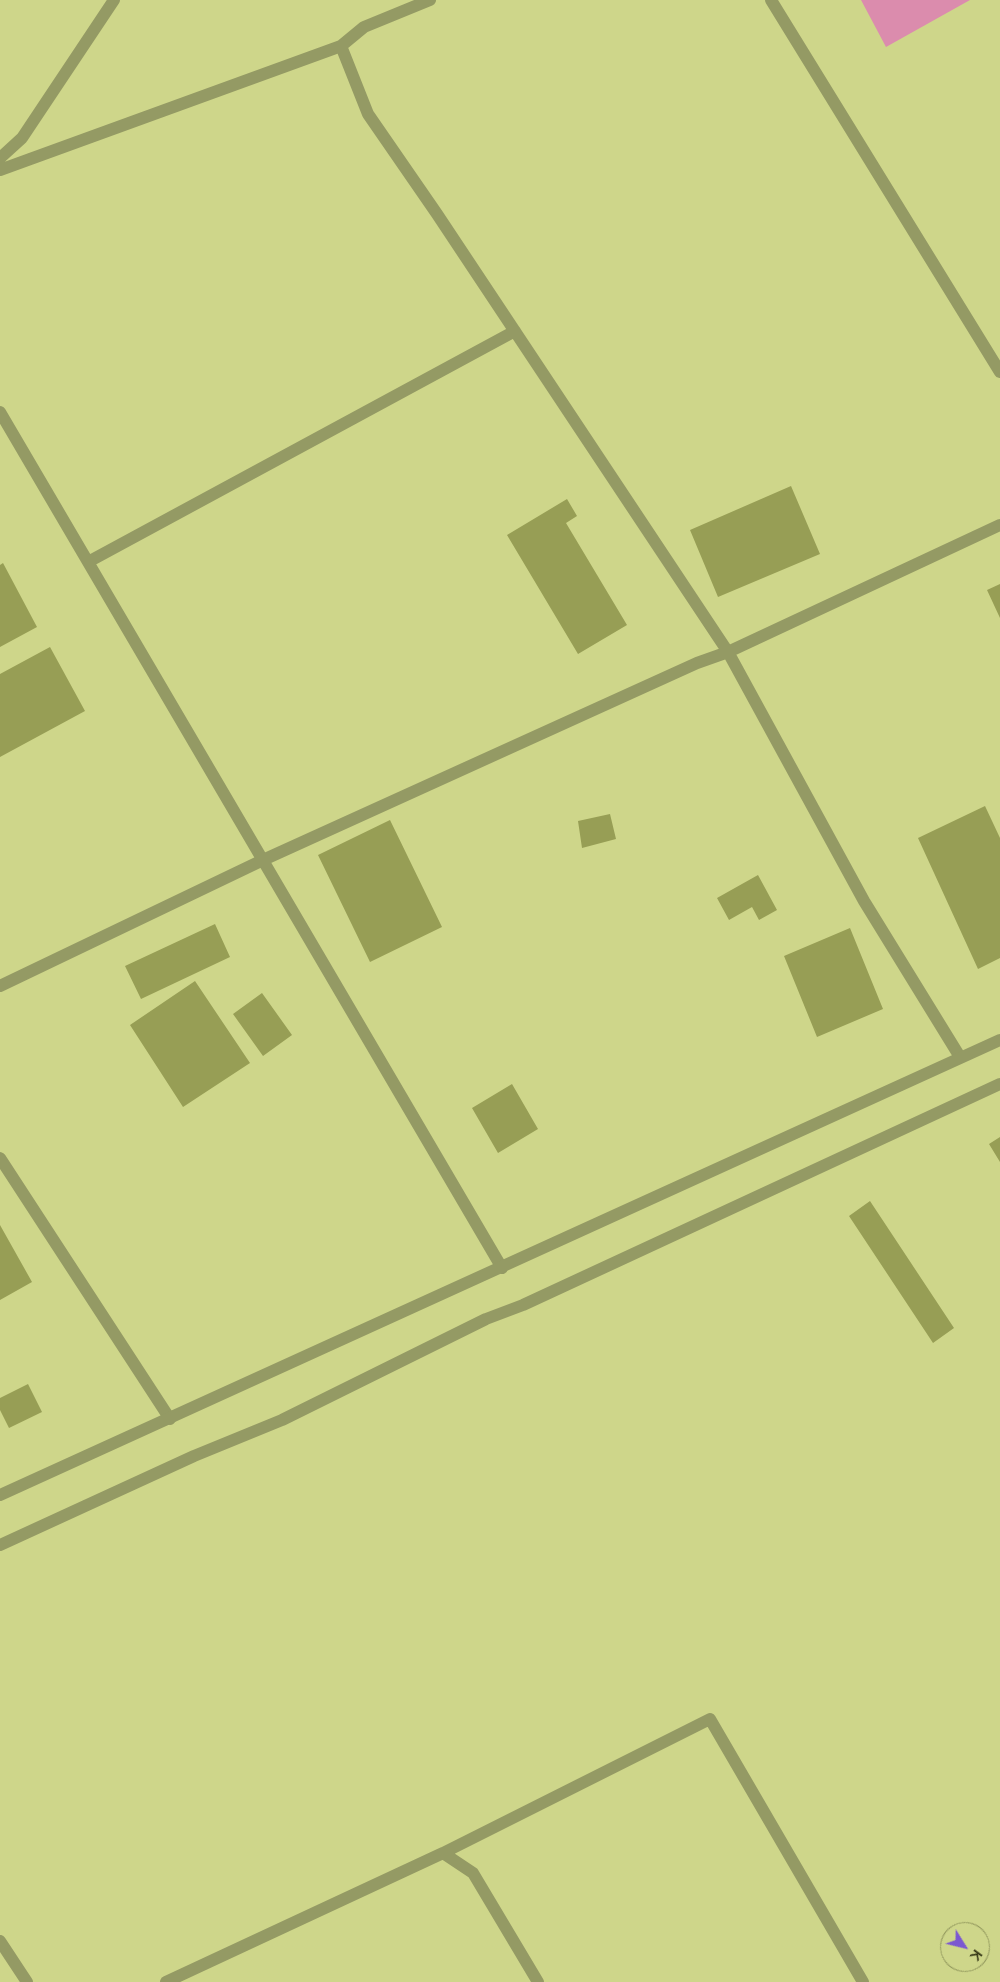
<!DOCTYPE html>
<style>
body{margin:0}
#map{position:relative;width:1000px;height:1982px;overflow:hidden;background:#ced68a;font-family:Mulish,sans-serif}
canvas{display:block}
.north{position:absolute;left:940px;top:1922px;width:50px;height:50px;box-sizing:border-box;background:#ced68a;border:1px solid #8e945a;border-radius:50%;rotate:126deg;font-size:14px;font-weight:700;line-height:20px;text-align:center;color:#2e3011}
.north::after{content:'';display:block;margin:auto;width:18px;height:22px;background:#7b57d1;clip-path:polygon(50% 0,100% 100%,50% 72%,0 100%)}
</style>
<div id="map">
<canvas width="1000" height="1982"></canvas>
<div class="north">K</div>
</div>
<script>
const g = document.querySelector('canvas').getContext('2d');
g.lineJoin = 'round';
function paint(path, color) { g.fillStyle = color; g.fill(path, 'evenodd'); }
const shape = rows => new Path2D(rows.map(r => 'M' + r).join(''));
function stroke(path, color, width, dash) { g.strokeStyle = color; g.lineWidth = width; g.lineCap = dash ? 'butt' : 'round'; g.setLineDash(dash || []); g.stroke(path); }
const green = shape([
 [861,0,970,0,886,47]
]);
const building = shape([
 [791,486,820,554,718,597,690,530],
 [567,499,577,516,566,523,627,625,578,654,507,535],
 [3,563,37,627,0,647,0,565],
 [1000,584,1000,618,987,590],
 [50,647,85,711,0,757,0,674],
 [985,806,1000,838,1000,958,978,969,918,838],
 [610,814,616,839,582,848,578,821],
 [390,820,442,927,370,962,318,855],
 [758,875,777,910,759,920,752,907,729,920,717,898],
 [215,924,230,957,141,999,125,966],
 [850,928,883,1009,817,1037,784,956],
 [195,981,250,1063,183,1107,130,1025],
 [262,993,292,1035,263,1056,233,1014],
 [512,1084,538,1129,498,1153,472,1108],
 [1000,1137,1000,1162,989,1144],
 [870,1201,954,1328,933,1343,849,1216],
 [0,1225,32,1282,0,1300],
 [28,1384,42,1412,9,1428,0,1410,0,1398]
]);
const minor = shape([
 [430,0,364,27,341,46,368,114,437,214,728,652,864,901,960,1057],
 [771,0,1000,372],
 [0,158,22,138,114,0],
 [0,170,341,46],
 [0,412,502,1268],
 [88,562,515,331],
 [0,986,263,860,697,663,728,652,1000,525],
 [0,1158,170,1419],
 [443,1853,473,1873,538,1982],
 [0,1941,27,1982],
 [166,1982,443,1853,710,1719,863,1982]
]);
const tertiary = shape([
 [0,1495,1000,1040],
 [0,1545,194,1456,282,1420,486,1319,523,1305,1000,1084]
]);
paint(green, '#db8cad');
paint(building, '#979e55');
stroke(minor, '#949a64', 12);
stroke(tertiary, '#949a64', 12);
</script>
